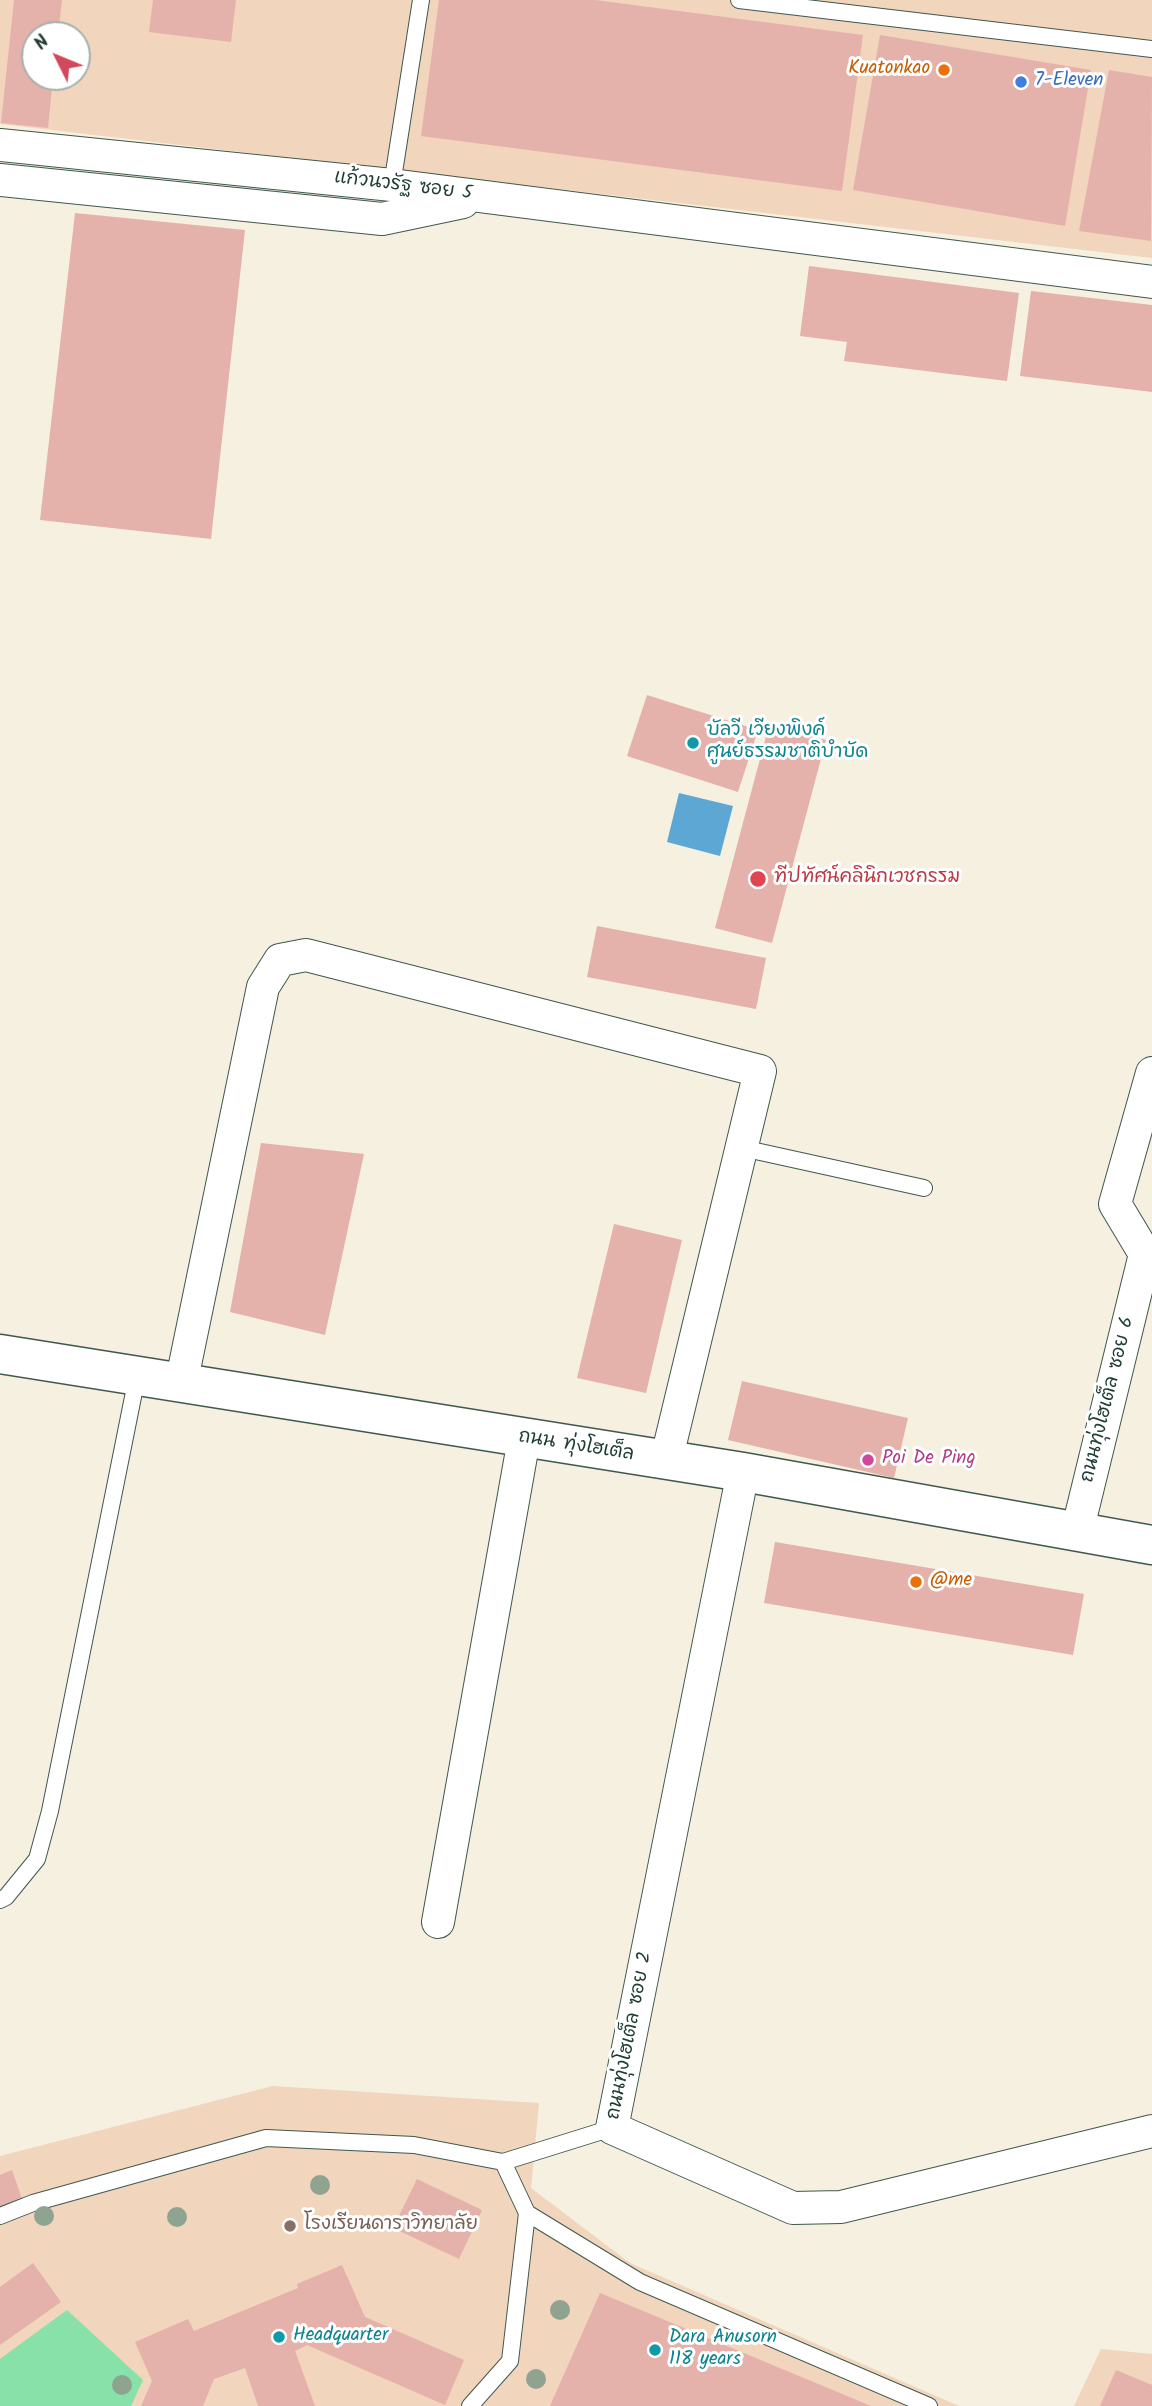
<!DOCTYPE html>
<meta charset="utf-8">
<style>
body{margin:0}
#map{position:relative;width:1152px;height:2406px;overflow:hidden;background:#f5f0df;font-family:Kalam,sans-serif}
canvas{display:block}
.north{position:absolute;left:21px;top:21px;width:70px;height:70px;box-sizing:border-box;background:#fff;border:2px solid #a5b1ae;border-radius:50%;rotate:313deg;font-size:19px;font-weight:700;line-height:28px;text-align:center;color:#1f3d34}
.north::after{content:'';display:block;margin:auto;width:24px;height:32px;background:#d1495b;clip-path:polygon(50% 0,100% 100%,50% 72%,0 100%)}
</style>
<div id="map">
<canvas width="1152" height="2406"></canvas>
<div class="north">N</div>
</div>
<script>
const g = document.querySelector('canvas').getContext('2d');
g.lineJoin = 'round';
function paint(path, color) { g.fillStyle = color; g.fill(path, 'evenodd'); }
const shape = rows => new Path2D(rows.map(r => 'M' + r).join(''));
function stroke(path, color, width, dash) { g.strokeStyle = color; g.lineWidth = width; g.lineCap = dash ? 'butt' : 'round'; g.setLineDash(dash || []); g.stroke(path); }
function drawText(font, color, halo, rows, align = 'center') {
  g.font = font + ' Kalam,"Playpen Sans Thai",sans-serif'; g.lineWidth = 6; g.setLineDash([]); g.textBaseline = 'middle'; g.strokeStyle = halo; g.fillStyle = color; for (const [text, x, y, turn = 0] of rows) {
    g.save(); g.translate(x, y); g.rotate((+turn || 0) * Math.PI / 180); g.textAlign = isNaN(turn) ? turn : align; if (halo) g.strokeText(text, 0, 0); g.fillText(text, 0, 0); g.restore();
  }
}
const built = shape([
 [0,0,1152,0,1152,258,0,124],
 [35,35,77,35,77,77,35,77],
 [273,2086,539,2103,531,2188,630,2263,959,2406,0,2406,0,2156],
 [1101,2349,1152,2354,1152,2406,1074,2406]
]);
const green = shape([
 [67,2310,143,2380,131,2406,0,2406,0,2359]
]);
const water = shape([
 [679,793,733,806,720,856,667,842]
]);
const building = shape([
 [14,0,62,0,58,35,35,35,35,77,53,77,48,128,1,123],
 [153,0,236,0,231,42,149,32],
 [439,0,595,0,863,35,842,191,421,136],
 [880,35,1091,70,1065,226,853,190],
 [1109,70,1152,77,1151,241,1079,231],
 [75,213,245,230,211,539,40,520],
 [809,266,1019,293,1007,381,844,361,847,342,800,336],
 [1031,291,1152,305,1152,392,1020,376],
 [647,695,758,730,738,792,627,756],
 [769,725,826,740,772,943,715,928],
 [597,926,766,958,756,1009,587,977],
 [261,1143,364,1154,325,1335,230,1312],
 [614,1224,682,1240,646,1393,577,1378],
 [742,1381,908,1418,894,1478,728,1440],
 [775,1542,1084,1594,1073,1655,764,1603],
 [12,2170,23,2202,0,2210,0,2175],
 [417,2179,482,2210,459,2259,393,2228],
 [33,2263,61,2302,0,2345,0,2287],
 [342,2265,365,2317,464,2360,445,2405,307,2345,295,2351,315,2406,258,2406,245,2368,214,2379,203,2406,141,2406,152,2381,135,2342,188,2319,194,2331,298,2288,297,2284],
 [600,2293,871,2406,550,2406],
 [1116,2370,1152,2385,1152,2406,1100,2406]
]);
const service = shape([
 [739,0,1152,49],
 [392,185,421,0],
 [742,1148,924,1188],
 [0,1900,6,1897,37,1859,50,1811,137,1377],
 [527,2213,640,2282,929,2406],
 [0,2216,33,2203,266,2138,414,2145,503,2162,612,2128],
 [470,2406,510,2361,527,2213,503,2162]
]);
const minor = shape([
 [0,145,392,185,1152,282],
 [0,180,382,219,463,202],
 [181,1384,263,987,280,960,306,955,760,1071,666,1461],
 [743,1472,612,2128,793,2208,841,2207,1152,2131],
 [1077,1532,1145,1254,1115,1204,1152,1073],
 [438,1922,524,1439]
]);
const tertiary = shape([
 [0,1354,743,1472,1152,1545]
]);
const trees = [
 [320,2185],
 [44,2216],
 [177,2217],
 [560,2310],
 [536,2379],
 [122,2385]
];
const markers = [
 [944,70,7,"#e8710a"],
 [1021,82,7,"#3f7fe0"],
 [693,743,7,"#0f9aa8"],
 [758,879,9,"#e0444e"],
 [868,1460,7,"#d1479c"],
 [916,1582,7,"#e8710a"],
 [290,2226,7,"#8d6e63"],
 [279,2337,7,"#0f9aa8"],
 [655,2350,7,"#0f9aa8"]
];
const foodNames = [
 ["Kuatonkao",930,70],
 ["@me",930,1582,"left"]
];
const shopNames = [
 ["7-Eleven",1035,82]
];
const streetNames = [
 ["แก้วนวรัฐ ซอย 5",403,187,7],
 ["ถนนทุ่งโฮเต็ล ซอย 6",1109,1400,-76],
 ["ถนน ทุ่งโฮเต็ล",576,1447,9],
 ["ถนนทุ่งโฮเต็ล ซอย 2",631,2036,-79]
];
const cultureNames = [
 ["บัลวี เวียงพิงค์",707,732],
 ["ศูนย์ธรรมชาติบำบัด",707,754],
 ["Headquarter",293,2337],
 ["Dara Anusorn",669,2339],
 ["118 years",669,2361]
];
const healthNames = [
 ["ทีปทัศน์คลินิกเวชกรรม",774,879]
];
const hotelNames = [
 ["Poi De Ping",882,1460]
];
const educationNames = [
 ["โรงเรียนดาราวิทยาลัย",304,2226]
];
paint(built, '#f1d5bd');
paint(green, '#87e1a8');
paint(water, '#5ca7d4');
paint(building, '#e5b1ab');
stroke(service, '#3f584e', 18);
stroke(minor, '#3f584e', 34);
stroke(tertiary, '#3f584e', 41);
stroke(service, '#fff', 16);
stroke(minor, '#fff', 32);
stroke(tertiary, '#fff', 38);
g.fillStyle = '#8ea491';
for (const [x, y] of trees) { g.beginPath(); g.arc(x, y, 10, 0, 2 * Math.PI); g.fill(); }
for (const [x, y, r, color] of markers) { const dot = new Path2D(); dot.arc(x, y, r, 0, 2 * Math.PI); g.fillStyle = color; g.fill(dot); stroke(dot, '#fff', 2.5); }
drawText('19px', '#c56008', '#fff', foodNames, 'right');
drawText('19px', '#366cbe', '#fff', shopNames, 'left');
drawText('19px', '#1f3d34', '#fff', streetNames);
drawText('19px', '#0d838f', '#fff', cultureNames, 'left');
drawText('19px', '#be3a42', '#fff', healthNames, 'left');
drawText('19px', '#b23c85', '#fff', hotelNames, 'left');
drawText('19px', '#785e54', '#fff', educationNames, 'left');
</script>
